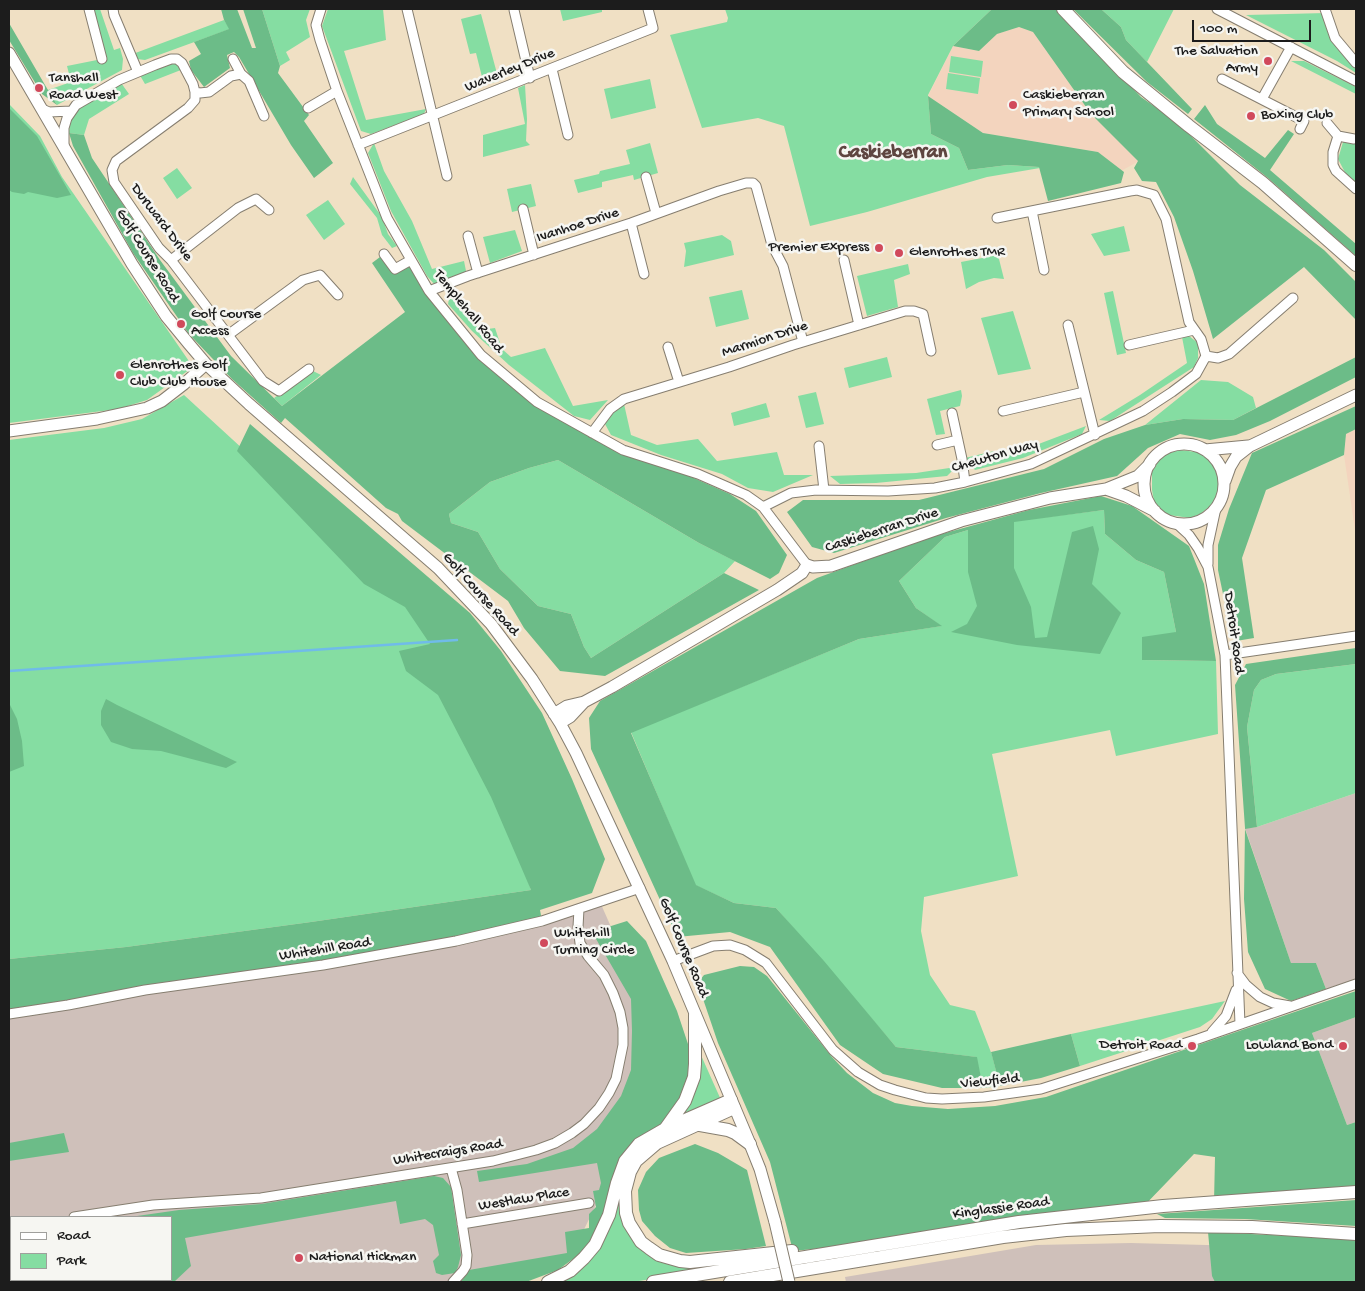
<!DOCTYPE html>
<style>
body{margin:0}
#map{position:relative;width:1365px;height:1291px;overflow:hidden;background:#f0e0c4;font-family:"Gochi Hand",sans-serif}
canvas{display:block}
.frame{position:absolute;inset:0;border:10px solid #1c1c1c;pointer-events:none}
.legend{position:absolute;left:10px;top:1216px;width:162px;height:65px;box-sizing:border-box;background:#f6f6f2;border:1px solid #9f9f9c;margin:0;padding:6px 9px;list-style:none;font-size:15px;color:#1c1c1c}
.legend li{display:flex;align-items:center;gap:10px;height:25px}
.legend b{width:25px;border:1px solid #9f9f9c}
.scale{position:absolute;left:1192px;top:20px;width:119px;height:22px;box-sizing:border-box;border:2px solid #1c1c1c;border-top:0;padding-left:6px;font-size:15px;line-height:18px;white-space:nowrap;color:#1c1c1c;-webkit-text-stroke:4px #f6f6f2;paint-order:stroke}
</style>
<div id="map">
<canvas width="1365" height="1291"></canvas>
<div class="frame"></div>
<ul class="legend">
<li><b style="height:6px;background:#fff"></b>Road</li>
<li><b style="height:14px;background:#85dda2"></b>Park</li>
</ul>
<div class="scale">100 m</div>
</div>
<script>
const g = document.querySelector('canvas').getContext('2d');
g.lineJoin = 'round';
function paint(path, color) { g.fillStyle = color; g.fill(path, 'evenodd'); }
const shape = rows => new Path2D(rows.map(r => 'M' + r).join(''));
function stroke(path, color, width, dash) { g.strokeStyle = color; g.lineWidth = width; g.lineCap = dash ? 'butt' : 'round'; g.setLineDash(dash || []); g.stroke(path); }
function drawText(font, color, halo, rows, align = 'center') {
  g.font = font + ' "Gochi Hand",sans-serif'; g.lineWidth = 5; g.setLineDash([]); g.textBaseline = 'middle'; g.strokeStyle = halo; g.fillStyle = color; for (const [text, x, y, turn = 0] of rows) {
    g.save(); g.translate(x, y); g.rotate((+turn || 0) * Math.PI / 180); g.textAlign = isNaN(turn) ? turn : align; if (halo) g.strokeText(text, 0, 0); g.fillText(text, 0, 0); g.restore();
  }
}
const built = shape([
 [1019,27,1033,32,1091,114,1139,161,1121,171,1098,152,983,133,928,96,953,46,979,51,997,34],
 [1356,429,1356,537,1344,455,1346,434]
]);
const industrial = shape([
 [1356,793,1356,979,1326,989,1316,963,1291,963,1245,828,1257,827],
 [600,902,649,1013,617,1162,572,1254,496,1282,9,1282,9,1014,467,939],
 [11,1217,171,1217,171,1280,11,1280],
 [1356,1017,1356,1122,1347,1125,1312,1033],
 [1131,1243,1356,1249,1356,1282,846,1282,845,1277,1036,1245]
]);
const green = shape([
 [92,9,100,9,114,50,120,48,123,59,122,70,57,105,48,90,71,82,67,66,102,59],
 [262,9,310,9,306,20,310,37,286,52,290,60,280,66],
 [328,9,383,9,386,40,344,51,366,120,426,109,424,114,371,134,361,131,322,26],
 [560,9,602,9,602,12,563,21],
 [725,9,992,9,953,46,928,95,931,134,959,148,968,170,1008,165,1039,167,1040,168,987,177,867,212,810,226,784,126,758,118,702,128,670,35,727,22,728,18],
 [1101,9,1174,9,1147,62,1126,40,1121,27],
 [1326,13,1330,26,1356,63,1356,73,1337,61,1246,15],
 [481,14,499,81,484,85,476,53,470,54,461,19],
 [224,20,230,29,145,60,137,59,130,55],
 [951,56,983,61,981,77,949,72],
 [171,59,186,68,145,84,138,72],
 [1291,61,1304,61,1356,87,1356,94],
 [948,73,980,78,978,94,946,89],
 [650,79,656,108,611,119,604,89],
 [119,80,129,94,89,119,84,135,69,133,70,121,73,111],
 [525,85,527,119,526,141,530,145,483,157,483,135,525,124,518,88],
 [9,104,40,136,62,177,193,367,147,400,118,409,9,423],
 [1343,142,1356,144,1356,185,1349,180,1338,159],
 [374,143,384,171,412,221,432,269,464,261,466,271,457,278,435,285,427,276,391,211,368,153],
 [650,143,658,173,634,180,633,175,602,182,602,187,578,193,574,180,599,174,600,171,630,164,626,150],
 [177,168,192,188,177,199,163,178],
 [353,177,382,217,388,234,397,246,392,248,382,235,377,218,350,184],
 [531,184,536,206,512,212,507,189],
 [328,200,345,224,324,240,306,215],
 [1124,226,1130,251,1104,256,1091,234],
 [515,230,522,251,490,263,483,237],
 [722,235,731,241,734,255,684,267,686,251,684,243],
 [998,255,1004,279,994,278,979,282,966,289,961,262],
 [908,264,910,274,894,280,898,307,867,316,857,276],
 [742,290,749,319,716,327,709,297],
 [1113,291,1126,353,1117,355,1104,293],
 [450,294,480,330,495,328,502,349,511,357,545,348,573,406,608,400,590,420,574,416,509,365,472,331,448,304],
 [1013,311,1031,369,998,375,981,318],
 [1189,336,1198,343,1198,358,1194,367,1110,421,1099,420,1140,395,1187,363,1182,337],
 [887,357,892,377,849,388,844,368],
 [313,371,321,375,282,406,274,398],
 [1201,380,1228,382,1253,397,1256,408,1233,420,1183,419,1145,425],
 [961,390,962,396,960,406,940,411,945,434,936,435,927,399],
 [816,392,824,424,806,428,798,396],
 [184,395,413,605,492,772,531,890,311,922,126,947,9,959,9,440,104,428,142,419],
 [766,403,770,417,734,426,731,413],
 [624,404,631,435,657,445,698,439,717,461,777,452,784,475,813,475,773,492,748,488,722,474,661,455,611,435,605,424,612,411],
 [1086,426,1082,434,1023,458,975,470,965,458,994,451,1004,456,1007,456],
 [1179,450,1197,452,1205,456,1212,462,1219,477,1219,487,1216,498,1209,507,1200,514,1190,518,1169,515,1159,509,1154,501,1152,490,1152,472,1157,463,1164,455],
 [558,460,699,543,735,561,724,573,591,658,584,647,571,614,538,606,500,569,478,532,451,523,449,514,490,482,529,468],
 [956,467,947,476,876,483,840,484,830,476,916,473],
 [1104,510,1105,534,1136,560,1164,572,1176,632,1142,660,1216,661,1218,734,1116,756,1110,730,992,754,1018,876,924,897,921,931,930,975,950,1005,975,1011,992,1055,1000,1086,983,1088,976,1057,896,1047,776,908,734,903,695,885,631,732,859,639,941,626,916,608,899,581,945,537,968,530,1014,521],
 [1356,664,1356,793,1257,827,1247,727,1254,690,1261,680,1276,674],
 [1225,1001,1212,1019,1200,1027,1080,1066,1071,1034],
 [700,1053,721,1100,680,1118],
 [660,1138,621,1191,646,1251,731,1266,633,1282,559,1282,578,1270,621,1182]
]);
const forest = shape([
 [221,9,237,9,252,48,256,48,243,9,262,9,280,66,278,73,309,115,304,121,333,163,314,178,291,145,239,57,234,52,227,55,230,68,204,87,191,70,189,61,201,54,194,42,229,29,224,20],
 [992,9,1058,9,1141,97,1185,128,1184,129,1240,185,1324,250,1356,282,1356,320,1304,267,1213,339,1193,271,1174,217,1156,182,1142,181,1134,168,1138,161,1091,114,1033,32,1019,27,997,34,979,51,953,46],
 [1073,9,1101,9,1121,27,1126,40,1192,109,1188,114,1147,82],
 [9,23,45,85,57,105,42,94,9,40],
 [928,96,983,133,1098,152,1124,172,1121,183,1048,201,1039,167,1008,165,968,170,959,148,931,134],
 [1205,105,1217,124,1265,158,1288,130,1294,134,1270,170,1356,244,1356,256,1268,178,1194,119],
 [9,108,37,136,71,195,57,198,28,192,24,194,12,192,9,190],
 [69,133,84,135,92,158,160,260,231,356,282,406,405,312,372,263,384,254,395,268,411,260,481,355,537,402,592,433,730,494,756,511,787,555,779,573,770,579,699,543,558,460,529,468,490,482,449,514,451,523,478,532,500,569,538,606,571,614,584,647,591,658,724,573,759,590,605,676,560,671,524,628,508,601,402,521,398,514,386,508,285,418,281,423,232,379,189,334,133,253,73,146],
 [1356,357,1356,377,1270,421,1236,435,1210,440,1180,434,1148,448,1117,476,1041,493,946,518,834,553,812,547,787,512,803,500,919,500,1044,469,1104,439,1145,425,1183,419,1233,420],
 [1356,406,1356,429,1346,434,1344,455,1266,490,1242,558,1254,638,1236,641,1232,637,1218,570,1218,545,1229,509,1252,453],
 [250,424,470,613,501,651,542,713,572,779,605,859,592,893,540,910,542,921,521,927,9,1014,9,959,126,947,311,922,531,890,491,797,438,695,406,671,399,651,430,644,405,607,364,584,237,451],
 [1101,496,1132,506,1189,546,1204,584,1216,661,1142,660,1142,637,1176,632,1164,572,1136,560,1105,534,1104,510,1014,522,1014,568,1031,607,1035,638,1047,637,1072,532,1093,526,1099,549,1092,584,1121,613,1100,654,1017,645,951,632,967,624,977,606,968,572,968,530,945,537,899,581,916,608,942,626,859,639,631,733,696,885,734,903,776,908,824,961,896,1047,977,1057,983,1088,942,1088,883,1074,840,1045,770,947,730,932,677,937,591,749,589,718,600,701,817,578,927,538,1029,510],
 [1356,648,1356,664,1276,674,1261,680,1254,690,1247,727,1257,827,1245,829,1291,963,1316,963,1326,989,1291,1001,1265,989,1248,952,1244,899,1245,828,1235,685,1246,664],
 [106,699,117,705,237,762,226,768,161,751,132,749,111,742,101,725,101,711],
 [9,703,17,719,22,741,24,766,9,772],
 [627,921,646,941,677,1011,688,1044,694,1077,603,1215,591,1241,581,1253,558,1270,526,1282,461,1282,469,1270,567,1253,565,1232,589,1228,589,1214,596,1207,593,1191,599,1190,601,1183,597,1163,479,1182,477,1171,527,1164,573,1148,597,1129,621,1096,631,1070,632,1031,631,999,592,932],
 [740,966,754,967,767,976,832,1057,847,1073,873,1093,895,1103,912,1106,948,1109,995,1106,1046,1097,1356,991,1356,1017,1312,1033,1347,1125,1356,1122,1356,1192,1214,1202,1215,1157,1194,1154,1141,1209,914,1239,793,1251,770,1162,718,1043,701,993,700,980,704,975],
 [1071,1034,1080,1066,1041,1078,1000,1086,991,1052],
 [64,1133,69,1152,9,1161,9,1143],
 [695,1144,718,1153,747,1170,766,1246,746,1249,686,1253,670,1248,655,1236,642,1221,639,1210,638,1190,646,1172,659,1158],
 [434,1176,443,1178,451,1187,461,1255,458,1267,455,1273,442,1275,436,1273,433,1261,439,1255,433,1225,425,1219,400,1224,396,1201,185,1238,191,1266,174,1282,156,1282,155,1280,171,1280,171,1217,130,1217,179,1210,261,1204],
 [1356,1200,1356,1226,1245,1219,1165,1218,1157,1214],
 [1208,1232,1356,1239,1356,1282,1215,1282,1212,1276]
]);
const stream = shape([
 [9,671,457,640]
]);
const minor = shape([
 [89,9,102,59],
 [113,9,114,15,138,72],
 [321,9,316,25,320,40,337,91,387,218,429,291,481,355,537,402,623,450,698,474,746,495,763,507,807,565],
 [407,9,447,176],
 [1217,9,1356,81],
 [1325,9,1335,38,1356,63],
 [514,10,530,78],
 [233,59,241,74],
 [552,69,568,135],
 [1222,79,1304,121,1300,129],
 [195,92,200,93,209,92,231,76,241,74,249,81,264,116],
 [1262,99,1291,47],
 [308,108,337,91],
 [42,109,49,112,71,111],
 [1327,123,1338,136,1354,139],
 [1338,136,1333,152,1333,165,1336,171,1356,189],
 [358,145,653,28,648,9],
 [64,146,64,128,67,118,76,105,119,80,155,65,171,59,177,59,182,63,193,84,195,92,195,100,188,108,116,161,112,170,114,182,159,248,171,260,263,381,279,391,309,369],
 [646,177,656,213],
 [523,209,534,255],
 [1032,211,1044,270],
 [997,218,1130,191,1137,190,1154,195,1166,219,1189,322,1201,339,1206,356],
 [631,223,644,274],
 [468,236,478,273],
 [384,254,395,269,411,260],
 [171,260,238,208,256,199,269,210],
 [844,260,859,325],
 [429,291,468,276,631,223,719,191,746,183,753,183,756,186,772,245,783,266,803,342],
 [1068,325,1095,435],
 [228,335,303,280,320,275,338,295],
 [1129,345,1194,330],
 [668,347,679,382],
 [1206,356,1218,358,1229,354,1293,298],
 [1003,411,1084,392],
 [952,413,962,459,965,482],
 [592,433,610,409,624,399,729,367,793,345,905,311,914,311,923,314,931,351],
 [937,445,958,440],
 [819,446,824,490],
 [763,507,791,493,816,490,888,491,935,488,965,482,1031,464,1143,411,1172,392,1196,374,1206,356],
 [1176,523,1189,535,1198,548,1208,567,1225,655,1240,1024],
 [1208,564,1208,545,1216,508],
 [1225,655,1356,636],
 [673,961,713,946,730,945,745,950,766,963,833,1050,858,1072,880,1085,895,1090,926,1098,942,1099,984,1097,1041,1089,1198,1039,1356,984],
 [1237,973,1246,985,1260,997,1273,1003,1290,1006],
 [9,1014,68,1005,145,990,323,965,456,941,542,921,640,888],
 [1212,1032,1226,1016,1236,990],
 [451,1168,457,1190,467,1255,466,1266,463,1271,453,1282],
 [74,1217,153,1205,261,1198,493,1161,536,1150,555,1143,572,1133,584,1124,599,1108,609,1093,616,1079,623,1045,623,1028,620,1012,613,993,604,975,588,956,580,943,578,927,579,909],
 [462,1224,589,1203],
 [9,1228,11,1227]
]);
const tertiary = shape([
 [9,53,132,264,166,316,189,344,206,364,249,404,438,568,491,624,532,679,560,723,576,753,673,961,750,1144,760,1169,775,1222],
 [9,431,97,419,147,408,162,401,184,384,206,364],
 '1144 484a40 40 0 1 1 80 0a40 40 0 1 1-80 0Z',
 [1205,450,1248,446],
 [1225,481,1230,467,1236,457,1250,446,1356,395],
 [1106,489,1126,496,1155,511],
 [554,714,567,706,584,702,612,687,777,590,802,573,807,565,813,567,831,566,961,521,1050,498,1106,489,1138,476,1150,464],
 [560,723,570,717,584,702]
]);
const secondary = shape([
 [1063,9,1123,72,1189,126,1263,183,1356,265],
 [734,1108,657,1143,636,1161,630,1172,625,1191,626,1213,629,1223,641,1242,649,1248,659,1255,680,1261,690,1262,792,1251],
 [700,1125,728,1130,735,1133,750,1144],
 [667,1128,731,1100],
 [548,1282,570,1271,584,1258,595,1245,609,1215,617,1183,625,1161,639,1144,665,1129,685,1101,694,1077,695,1064,695,1015],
 [653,1282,1019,1222,1163,1206,1356,1192],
 [730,1282,1003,1237,1066,1230,1160,1226,1252,1227,1356,1234]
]);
const tertiaryBridge = shape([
 [775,1222,789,1282]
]);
const markers = [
 [1268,61,5,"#d1495b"],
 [39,88,5,"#d1495b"],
 [1013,105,5,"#d1495b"],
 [1251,116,5,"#d1495b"],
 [879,248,5,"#d1495b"],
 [899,253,5,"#d1495b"],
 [181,324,5,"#d1495b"],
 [120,375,5,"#d1495b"],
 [544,943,5,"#d1495b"],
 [1192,1046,5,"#d1495b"],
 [1343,1046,5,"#d1495b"],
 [299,1258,5,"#d1495b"]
];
const poiNames = [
 ["The Salvation",1258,52,"right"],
 ["Army",1258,69,"right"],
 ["Tanshall",49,79],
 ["Road West",49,96],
 ["Caskieberran",1023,96],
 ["Primary School",1023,113],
 ["Boxing Club",1261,116],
 ["Premier Express",869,248,"right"],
 ["Glenrothes TMR",909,253],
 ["Golf Course",191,315],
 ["Access",191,332],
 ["Glenrothes Golf",130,366],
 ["Club Club House",130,383],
 ["Whitehill",554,934],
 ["Turning Circle",554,951],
 ["Detroit Road",1182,1046,"right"],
 ["Lowland Bond",1333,1046,"right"],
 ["National Hickman",309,1258]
];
const streetNames = [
 ["Waverley Drive",510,71,-22],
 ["Durward Drive",161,223,53],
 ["Ivanhoe Drive",578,226,-18],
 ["Golf Course Road",147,256,58],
 ["Templehall Road",468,312,51],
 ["Marmion Drive",765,340,-18],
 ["Chewton Way",995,457,-16],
 ["Caskieberran Drive",882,531,-18],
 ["Golf Course Road",480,595,48],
 ["Detroit Road",1233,633,82],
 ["Golf Course Road",683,948,67],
 ["Whitehill Road",325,950,-9],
 ["Viewfield",990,1082,-6],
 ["Whitecraigs Road",448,1153,-9],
 ["Westlaw Place",524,1200,-9],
 ["Kinglassie Road",1001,1209,-8]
];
const districtNames = [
 ["Caskieberran",893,154]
];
paint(built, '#f3d4be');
paint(industrial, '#cfc0ba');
paint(green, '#85dda2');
paint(forest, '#6cbc88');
stroke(stream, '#70bbe9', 2.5);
stroke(minor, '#867e70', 11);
stroke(tertiary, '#867e70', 13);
stroke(secondary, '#867e70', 14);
stroke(minor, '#fff', 9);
stroke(tertiary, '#fff', 11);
stroke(secondary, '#fff', 12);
stroke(tertiaryBridge, '#867e70', 13, []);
stroke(tertiaryBridge, '#fff', 11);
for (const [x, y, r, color] of markers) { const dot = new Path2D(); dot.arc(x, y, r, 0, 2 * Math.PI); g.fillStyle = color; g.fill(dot); stroke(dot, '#f6f6f2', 2); }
drawText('15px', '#1c1c1c', '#f6f6f2', poiNames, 'left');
drawText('15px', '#1c1c1c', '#f6f6f2', streetNames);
drawText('bold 20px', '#5e4540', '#f6f6f2', districtNames);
</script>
